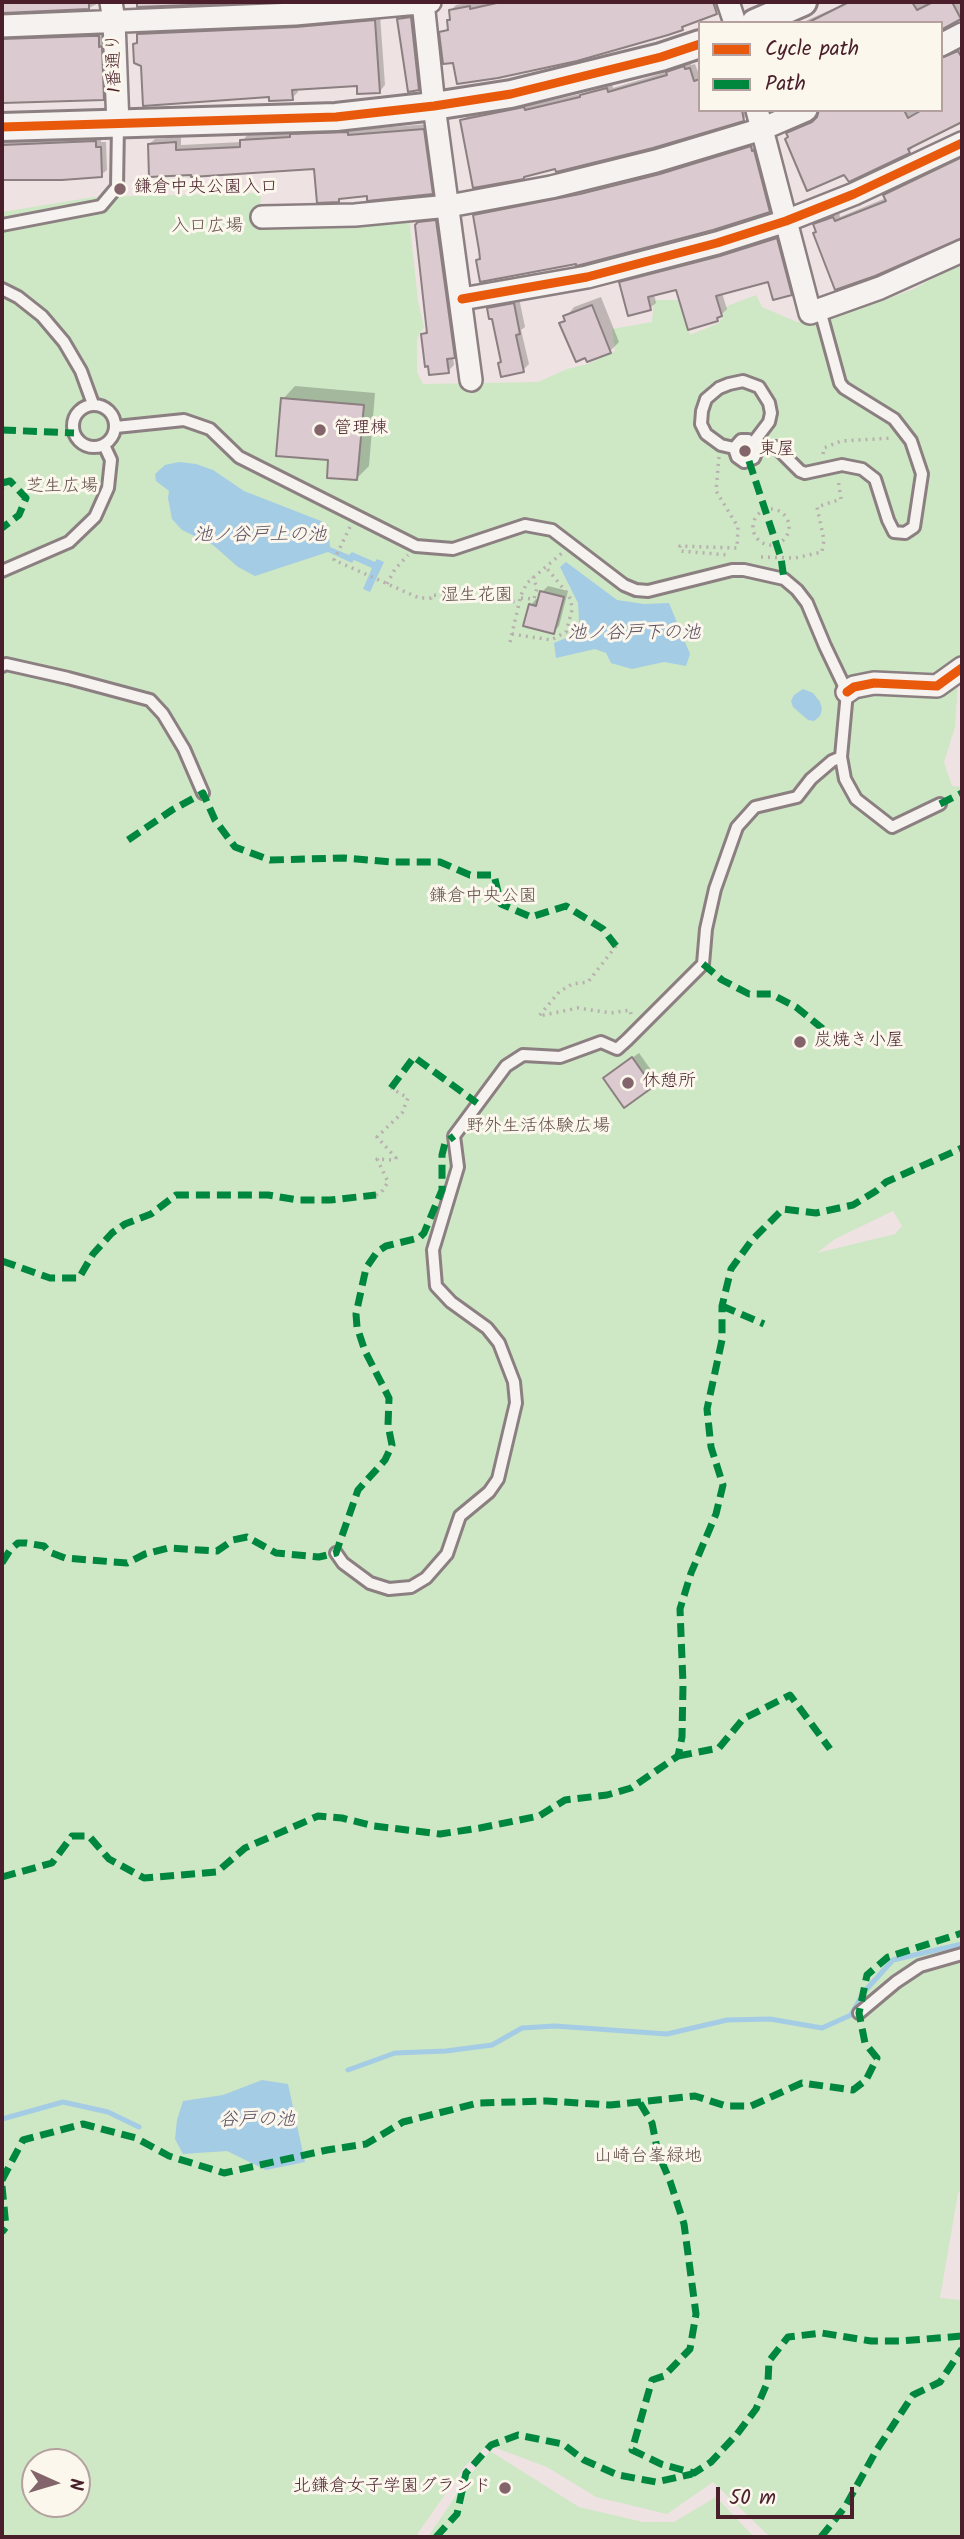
<!DOCTYPE html>
<meta charset="utf-8">
<style>
body{margin:0}
#map{position:relative;width:964px;height:2539px;overflow:hidden;background:#eee3e2;font-family:Kalam,sans-serif}
canvas{display:block}
.frame{position:absolute;inset:0;border:4px solid #4a1f2b;pointer-events:none}
.legend{position:absolute;left:698px;top:21px;width:245px;height:91px;box-sizing:border-box;background:#fbf7ec;border:2px solid #b4a19f;margin:0;padding:9px 12px;list-style:none;font-size:21px;color:#4a1f2b}
.legend li{display:flex;align-items:center;gap:14px;height:35px}
.legend b{width:35px;border:2px solid #b4a19f}
.north{position:absolute;left:21px;top:2448px;width:70px;height:70px;box-sizing:border-box;background:#fbf7ec;border:2px solid #b4a19f;border-radius:50%;rotate:94deg;font-size:19px;font-weight:700;line-height:28px;text-align:center;color:#4a1f2b}
.north::after{content:'';display:block;margin:auto;width:24px;height:32px;background:#83646b;clip-path:polygon(50% 0,100% 100%,50% 72%,0 100%)}
.scale{position:absolute;left:716px;top:2487px;width:138px;height:32px;box-sizing:border-box;border:4px solid #4a1f2b;border-top:0;padding-left:9px;font-size:21px;line-height:24px;white-space:nowrap;color:#4a1f2b;-webkit-text-stroke:5px #fbf7ec;paint-order:stroke}
</style>
<div id="map">
<canvas width="964" height="2539"></canvas>
<div class="frame"></div>
<ul class="legend">
<li><b style="height:9px;background:#e8590c"></b>Cycle path</li>
<li><b style="height:9px;background:#00873e"></b>Path</li>
</ul>
<div class="north">N</div>
<div class="scale">50 m</div>
</div>
<script>
const g = document.querySelector('canvas').getContext('2d');
g.lineJoin = 'round';
function paint(path, color) { g.fillStyle = color; g.fill(path, 'evenodd'); }
const shape = rows => new Path2D(rows.map(r => 'M' + r).join(''));
function stroke(path, color, width, dash) { g.strokeStyle = color; g.lineWidth = width; g.lineCap = dash ? 'butt' : 'round'; g.setLineDash(dash || []); g.stroke(path); }
function drawText(font, color, halo, rows, align = 'center') {
  g.font = font + ' Kalam,"Klee One",sans-serif'; g.lineWidth = 6; g.setLineDash([]); g.textBaseline = 'middle'; g.strokeStyle = halo; g.fillStyle = color; for (const [text, x, y, turn = 0] of rows) {
    g.save(); g.translate(x, y); g.rotate((+turn || 0) * Math.PI / 180); g.textAlign = isNaN(turn) ? turn : align; if (halo) g.strokeText(text, 0, 0); g.fillText(text, 0, 0); g.restore();
  }
}
const green = shape([
 [261,193,260,210,409,217,418,301,424,327,417,338,417,372,423,384,538,382,567,369,588,364,615,351,612,329,652,322,654,300,678,300,690,335,719,323,727,306,756,295,762,307,797,322,837,317,914,289,962,262,962,656,952,663,958,683,955,727,944,762,952,786,962,787,962,2191,958,2193,940,2298,961,2300,962,2297,962,2537,770,2537,713,2482,667,2514,596,2497,547,2467,488,2445,465,2466,418,2533,418,2537,2,2537,2,212,94,197],
 [893,1211,902,1226,895,1234,817,1253,835,1239],
 [35,2462,77,2462,77,2504,35,2504],
 [490,2451,579,2507,643,2522,674,2522,716,2497,754,2537,428,2537,467,2479]
]);
const water = shape([
 [179,462,196,464,213,470,244,491,321,521,328,526,330,547,349,555,352,552,375,562,377,559,384,562,370,592,363,589,372,568,354,560,352,563,328,552,255,576,238,567,213,545,182,530,172,519,168,498,169,491,156,481,155,474,165,465],
 [566,562,617,600,644,604,669,603,690,654,686,666,664,662,632,669,611,663,606,653,595,649,556,658,554,643,573,635,578,628,579,621,578,603,560,567],
 [803,689,813,693,820,702,822,709,820,716,814,721,808,720,793,707,791,701,794,695],
 [262,2080,288,2084,305,2162,266,2170,227,2151,183,2154,175,2139,177,2120,183,2101,223,2095]
]);
const shadow = shape([
 [2,2,101,2,89,8,2,11],
 [474,2,720,2,722,7,716,12,688,23,682,29,455,60,441,33,450,27,450,11,456,5],
 [848,2,961,2,962,16,941,23,801,23],
 [417,12,424,83,418,89,409,90,399,19,404,13],
 [380,15,385,85,380,91,358,84,297,88,298,92,292,98,270,95,142,65,135,44,139,41,138,34,144,29],
 [104,31,104,42,107,41,109,93,103,99,2,102,2,32],
 [962,47,962,126,959,121,913,144,914,146,909,152,845,172,790,137,788,133,794,127,818,116,819,110,941,110,941,51,948,53],
 [690,62,691,65,695,64,700,77,700,110,750,110,750,113,743,119,462,121,468,115,529,102,530,105,585,93,612,83,613,88,670,71,674,67],
 [429,124,438,187,432,193,368,194,342,197,338,200,316,167,193,175,149,144,155,139,181,137,181,145,242,142,247,135,294,132,297,129,353,127,353,130],
 [101,136,101,142,106,142,107,170,101,175,2,178,2,140],
 [756,142,775,205,769,211,478,260,481,258,475,216,480,210],
 [962,156,962,236,817,231,815,225,821,219,839,212,840,217,886,198,885,195,891,189],
 [441,216,460,351,453,357,454,365,448,371,423,334,428,329,417,225,425,217],
 [782,233,796,288,791,293,769,280,722,293,727,309,717,319,677,287,654,294,656,303,650,308,621,283,627,277,728,251],
 [601,297,619,342,610,351,561,324,574,307],
 [519,298,525,327,521,330,529,364,523,370,500,363,503,360,494,317,489,308,495,303],
 [295,386,375,393,369,466,356,479,330,458,283,399],
 [548,586,568,591,559,626,553,632,531,605,536,599,540,600,542,592],
 [639,1053,658,1080,625,1106,611,1073]
]);
const stream = shape([
 [348,2070,395,2053,446,2051,492,2045,522,2028,555,2026,667,2034,727,2020,770,2019,822,2028,851,2015,864,1992,893,1960,962,1944],
 [2,2119,63,2102,108,2112,139,2127]
]);
const building = shape([
 [3,2,89,2,89,9,3,13,3,2],
 [137,2,242,2,242,3,137,7,137,2],
 [501,2,713,2,717,14,682,27,683,30,668,35,577,61,498,78,457,84,453,63,443,64,439,32,448,30,447,20,450,20,449,10,470,6,470,9,501,2],
 [849,2,912,2,917,10,933,2,952,2,961,19,941,30,941,23,807,23,849,2],
 [411,17,419,90,408,92,397,19,411,17],
 [375,20,380,93,357,94,357,86,292,90,293,100,269,101,269,97,143,106,141,66,134,63,133,44,137,43,137,34,296,27,375,20],
 [90,36,99,36,99,47,102,46,104,100,3,103,2,39,90,36],
 [958,51,962,58,962,122,908,149,910,153,849,182,844,175,807,191,785,139,788,137,786,133,812,122,817,117,819,110,904,110,908,118,922,110,941,110,941,58,958,51],
 [684,66,685,69,690,68,694,81,700,79,700,110,742,110,744,121,653,148,556,172,555,169,524,177,524,179,473,188,460,120,524,107,525,110,580,97,580,95,607,88,608,92,667,75,666,72,684,66],
 [424,129,433,194,367,201,367,196,339,199,339,202,317,203,314,169,191,177,191,175,149,177,148,144,176,142,176,150,240,147,240,140,290,137,290,134,348,132,348,135,424,129],
 [96,141,96,147,101,147,102,177,62,180,2,180,2,145,96,141],
 [751,146,752,151,754,150,770,212,713,230,584,264,576,266,576,264,480,282,476,260,480,259,479,250,473,215,580,194,660,174,751,146],
 [962,157,962,238,875,276,835,290,813,233,816,232,813,224,833,217,835,221,886,201,883,195,962,157],
 [436,220,455,358,447,359,449,373,429,375,428,366,425,367,421,334,427,333,415,225,418,222,436,220],
 [777,238,792,295,773,300,768,282,716,296,722,316,717,318,718,321,688,330,676,290,648,297,651,310,628,316,619,282,720,256,777,238],
 [514,303,520,334,516,335,524,372,501,377,498,363,501,362,492,319,489,319,487,308,514,303],
 [592,305,611,353,587,362,585,358,576,362,559,323,565,321,563,316,592,305],
 [281,398,364,405,357,480,327,478,328,460,276,456,281,398],
 [540,591,564,597,554,634,523,626,529,604,536,606,540,591],
 [632,1057,653,1087,624,1108,603,1078,632,1057]
]);
const path = shape([
 [823,454,824,448,841,441,892,438],
 [719,457,716,491,738,527,737,548,680,546,680,551,729,555],
 [2,489,10,481],
 '753 527a18 18 0 1 1 36 0a18 18 0 1 1-36 0Z',
 [350,527,334,560,419,598,431,598,432,595,471,598,471,595,499,597,500,600,519,602],
 [761,557,795,558,822,552,824,540,817,507,841,499,838,479],
 [387,584,395,569,408,555],
 [521,598,534,599,537,588,533,577],
 [512,634,551,640,566,632,572,610,571,600,567,593,545,566],
 [510,642,521,595,527,583,562,553],
 [616,946,588,982,572,984,559,992,539,1016,578,1008,611,1013,630,1010,631,1014],
 [376,1195,381,1193,388,1182,377,1159,392,1160,396,1158,377,1137,402,1113,408,1098,391,1088]
]);
const service = shape([
 [2,225,101,206,117,187,118,125],
 [2,289,18,297,42,316,64,342,81,371,93,404],
 '73 426a21 21 0 1 1 42 0a21 21 0 1 1-42 0Z',
 [116,427,184,420,210,429,239,457,416,546,453,549,525,525,552,530,624,585,636,590,648,591,732,570,744,570,784,579,797,590,807,603,825,646,847,692,841,757,845,779,856,799,892,827,940,804],
 [734,448,737,457,744,462,754,458,756,453,756,448,748,440,741,440,734,448,721,445,706,434,701,424,702,411,706,399,719,388,729,384,743,381,759,387,769,403,771,413,769,422,753,443],
 [756,448,776,447,800,471,805,473,842,465,862,469,875,479,888,520,894,532,905,533,914,527,922,474,911,441,894,419,844,388,840,383,820,310],
 [2,571,69,542,95,517,108,488,111,460,104,445],
 [2,666,6,664,68,678,150,700,163,714,184,749,203,793],
 [336,1553,343,1563,370,1583,389,1589,411,1587,426,1578,447,1554,460,1516,489,1492,498,1479,516,1403,514,1382,499,1343,487,1328,451,1302,436,1286,433,1250,458,1167,454,1136,506,1066,523,1055,560,1057,601,1042,617,1049,627,1040,703,964,706,929,715,889,737,827,755,807,797,797,811,779,832,761,841,757],
 [859,2013,896,1982,920,1966,962,1954]
]);
const minor = shape([
 [111,2,114,21,118,125],
 [423,2,434,106,471,380],
 [728,2,735,23],
 [2,26,295,14,430,2],
 [941,45,962,34],
 [757,110,810,313,880,288,962,251],
 [262,217,355,215,449,206,551,187,656,161,762,129,806,110],
 [462,299,587,277,717,243,786,221,854,194,962,143],
 [847,692,854,687,874,683,937,686,962,668]
]);
const tertiary = shape([
 [755,23,803,2],
 [2,127,336,117,434,106,511,94,661,57,700,44]
]);
const quiet = shape([
 [2,430,74,433],
 [749,461,781,558,784,579],
 [2,483,10,481,26,498,19,515,2,528],
 [940,804,962,793],
 [128,840,172,810,203,793,215,820,235,847,270,860,344,858,393,862,440,862,470,875,494,875,501,904,531,917,566,906,603,929,616,946],
 [703,964,722,980,749,994,771,994,796,1007,823,1029],
 [391,1088,414,1057,477,1103],
 [2,1261,50,1278,79,1278,93,1254,112,1233,125,1224,151,1214,176,1195,268,1195,298,1200,330,1200,376,1195],
 [722,1306,764,1324],
 [2,1563,10,1550,18,1543,26,1543,44,1546,49,1552,65,1558,127,1563,145,1554,168,1548,217,1551,233,1540,247,1537,276,1553,319,1557,336,1553,358,1490,385,1460,392,1445,388,1425,389,1398,365,1351,357,1327,356,1314,366,1268,377,1252,386,1246,419,1238,424,1233,442,1190,442,1155,445,1143,454,1136],
 [678,1756,719,1748,743,1719,790,1695,830,1749],
 [2,1877,52,1863,72,1836,89,1836,109,1859,144,1878,217,1872,245,1848,318,1816,342,1818,374,1826,440,1834,480,1828,539,1816,565,1800,607,1795,631,1788,678,1756,682,1737,683,1684,680,1609,691,1573,716,1514,723,1485,711,1447,707,1409,722,1340,722,1306,731,1269,752,1240,783,1209,816,1213,853,1205,876,1191,886,1182,962,1148],
 [640,2103,652,2123,658,2153,670,2181,684,2224,696,2314,690,2349,664,2376,652,2380,632,2450,661,2464,694,2473,711,2462,737,2434,756,2409,768,2381,769,2361,788,2337,822,2333,871,2341,901,2341,962,2336],
 [2,2180,23,2140,83,2124,136,2138,169,2156,224,2173,327,2150,366,2144,403,2122,478,2103,547,2101,610,2105,695,2096,726,2106,751,2106,802,2083,853,2090,866,2080,877,2058,865,2043,859,2013,867,1975,888,1957,962,1933],
 [2,2186,6,2227,2,2232],
 [436,2537,457,2514,466,2473,491,2445,518,2435,563,2444,584,2460,618,2475,656,2482,692,2474],
 [821,2537,845,2507,876,2451,913,2395,940,2382,962,2349]
]);
const cycleway = shape([
 [2,127,336,117,434,106,511,94,661,57,700,44],
 [462,299,587,277,717,243,786,221,854,194,962,143],
 [847,692,854,687,874,683,937,686,962,668]
]);
const markers = [
 [120,189,7,"#83646b"],
 [320,430,7,"#83646b"],
 [745,451,7,"#83646b"],
 [800,1042,7,"#83646b"],
 [628,1083,7,"#83646b"],
 [505,2488,7,"#83646b"]
];
const streetNames = [
 ["1番通り",116,63,-92]
];
const poiNames = [
 ["鎌倉中央公園入口",134,189],
 ["管理棟",334,430],
 ["東屋",759,451],
 ["炭焼き小屋",814,1042],
 ["休憩所",642,1083],
 ["北鎌倉女子学園グランド",491,2488,"right"]
];
const parkNames = [
 ["入口広場",207,228],
 ["芝生広場",62,488],
 ["湿生花園",477,597],
 ["鎌倉中央公園",483,898],
 ["野外生活体験広場",538,1128],
 ["山崎台峯緑地",648,2158]
];
const waterNames = [
 ["池ノ谷戸上の池",260,537],
 ["池ノ谷戸下の池",634,635],
 ["谷戸の池",257,2122]
];
paint(green, '#cee7c5');
paint(water, '#a5cce5');
paint(shadow, '#0003');
stroke(stream, '#a5cce5', 5);
paint(building, '#dbcbd0');
stroke(building, '#8c7f81', 2);
stroke(service, '#8c7f81', 16);
stroke(minor, '#8c7f81', 26);
stroke(tertiary, '#8c7f81', 32);
stroke(path, '#b7b0af', 3.5, [2, 5]);
stroke(service, '#f5f2ef', 10);
stroke(minor, '#f5f2ef', 21);
stroke(tertiary, '#f5f2ef', 26);
stroke(quiet, '#00873e', 7, [14, 7]);
stroke(cycleway, '#e8590c', 9);
for (const [x, y, r, color] of markers) { const dot = new Path2D(); dot.arc(x, y, r, 0, 2 * Math.PI); g.fillStyle = color; g.fill(dot); stroke(dot, '#fbf7ec', 2.5); }
drawText('18px', '#4a1f2b', '#fbf7ec', streetNames);
drawText('18px', '#4a1f2b', '#fbf7ec', poiNames, 'left');
drawText('18px', '#64524c', '#fbf7ec', parkNames);
drawText('italic 19px', '#5c5063', '#fbf7ec', waterNames);
</script>
